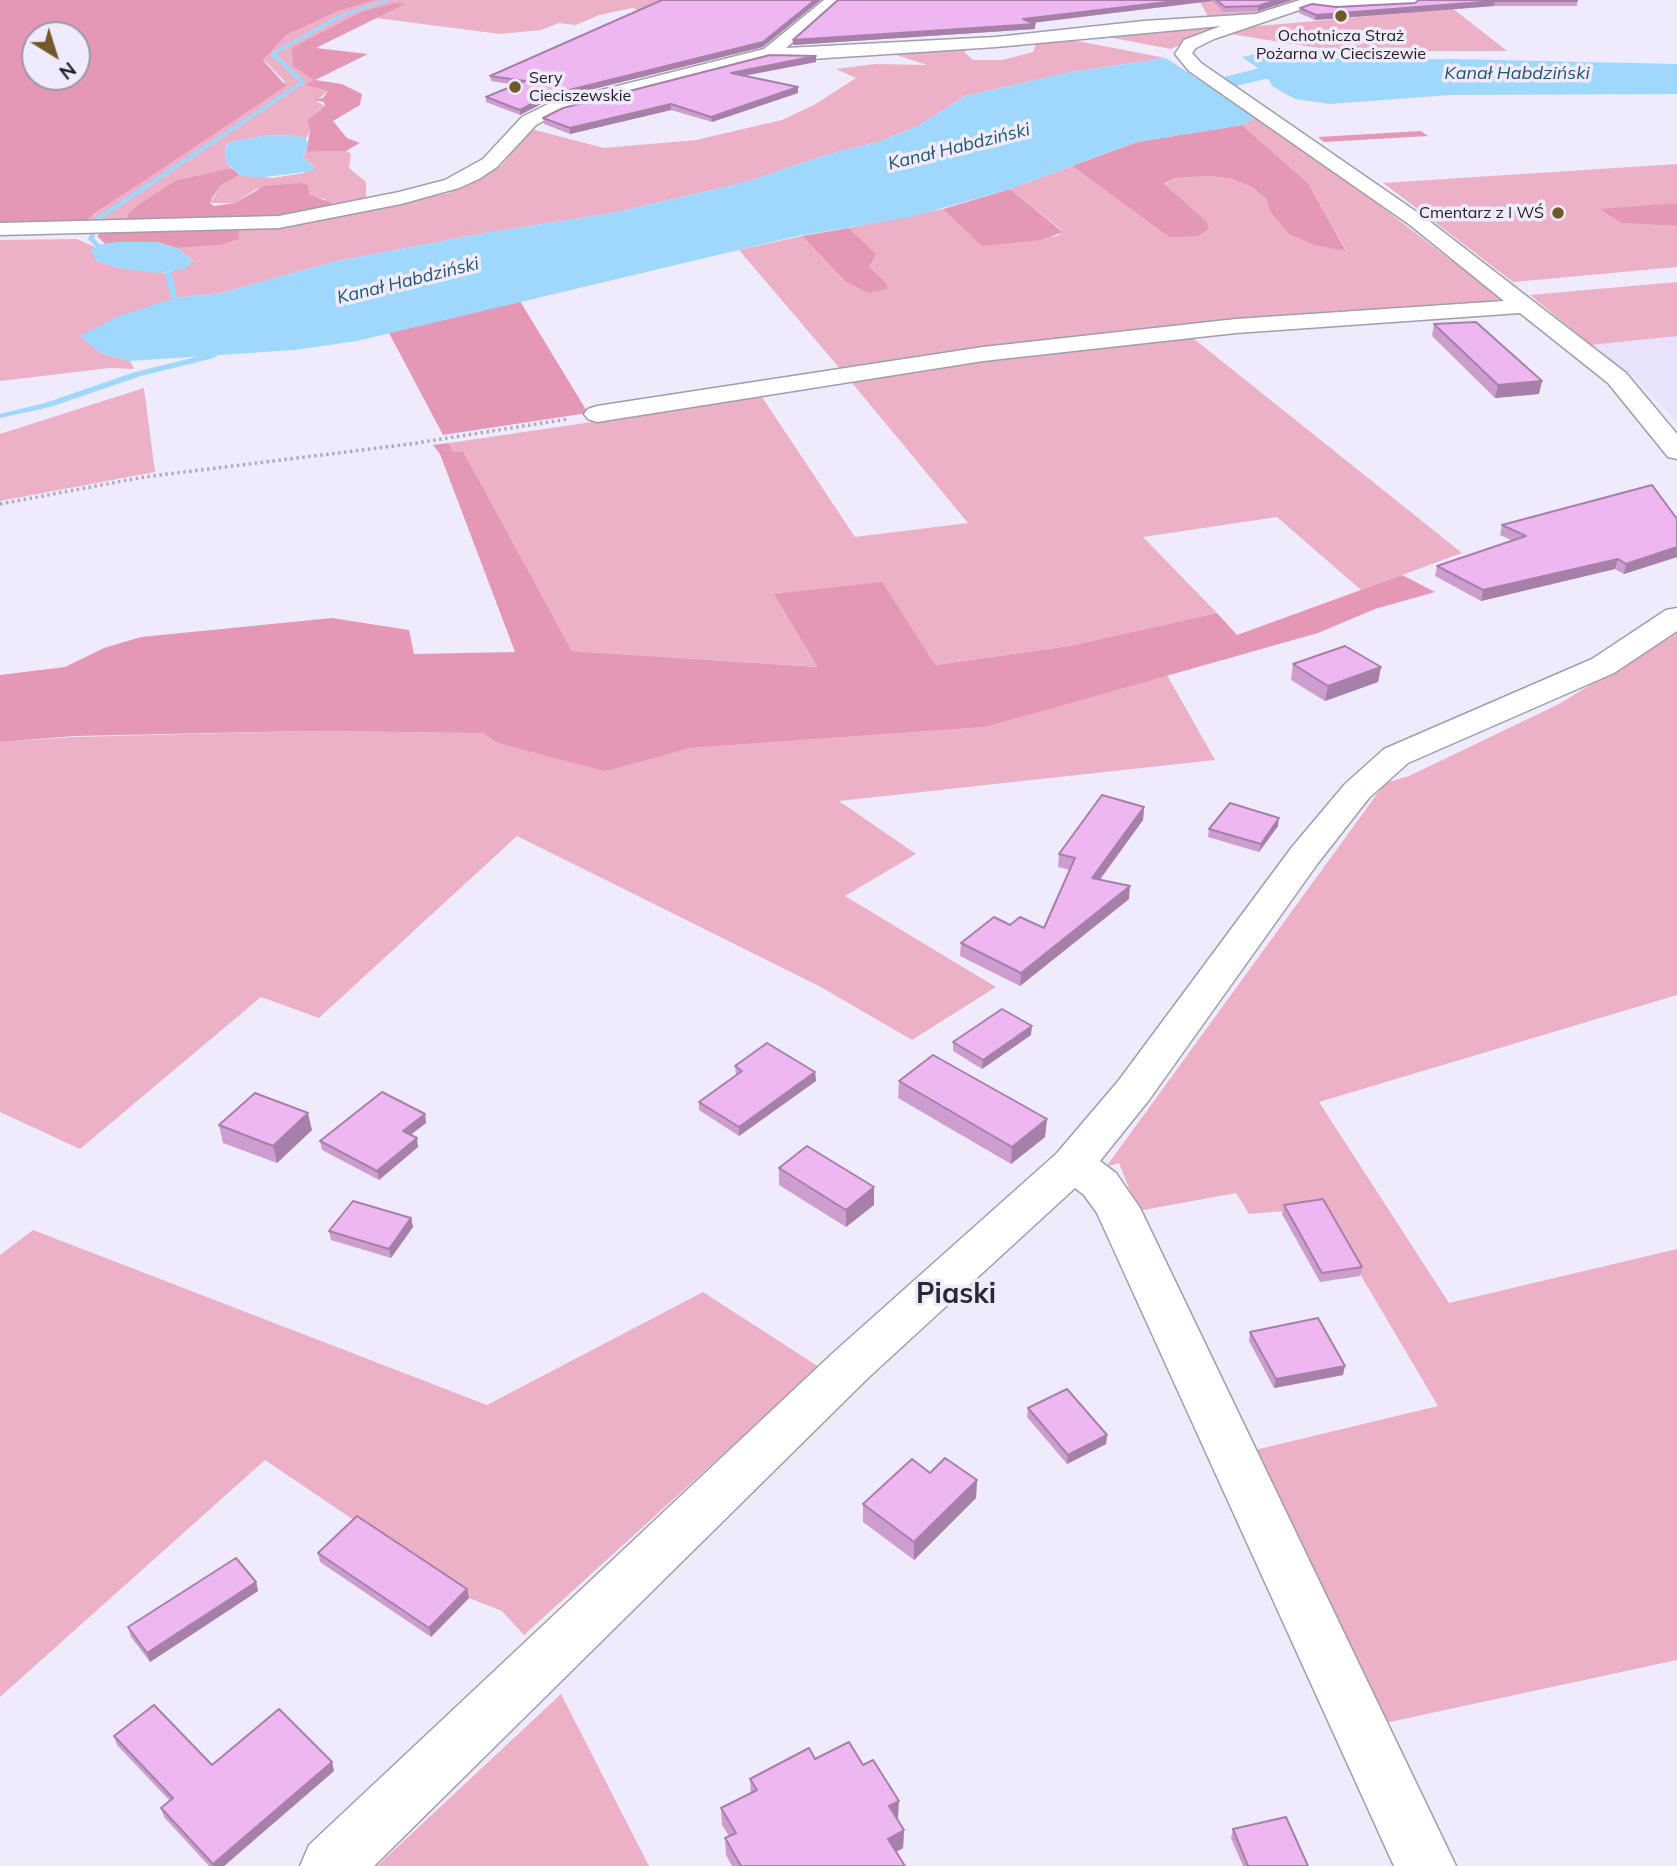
<!DOCTYPE html>
<meta charset="utf-8">
<style>
body{margin:0}
#map{position:relative;width:1677px;height:1866px;overflow:hidden;background:#efebfc;font-family:Mulish,sans-serif}
canvas{display:block}
.north{position:absolute;left:21px;top:21px;width:70px;height:70px;box-sizing:border-box;background:#efebfc;border:2px solid #9b99a5;border-radius:50%;rotate:142deg;font-size:19px;font-weight:700;line-height:28px;text-align:center;color:#1e1d23}
.north::after{content:'';display:block;margin:auto;width:24px;height:32px;background:#72592a;clip-path:polygon(50% 0,100% 100%,50% 72%,0 100%)}
</style>
<div id="map">
<canvas width="1677" height="1866"></canvas>
<div class="north">N</div>
</div>
<script>
const g = document.querySelector('canvas').getContext('2d');
g.lineJoin = 'round';
function paint(path, color) { g.fillStyle = color; g.fill(path, 'evenodd'); }
const shape = rows => new Path2D(rows.map(r => 'M' + r).join(''));
function stroke(path, color, width, dash) { g.strokeStyle = color; g.lineWidth = width; g.lineCap = dash ? 'butt' : 'round'; g.setLineDash(dash || []); g.stroke(path); }
function drawText(font, color, halo, rows, align = 'center') {
  g.font = font + ' Mulish,sans-serif'; g.lineWidth = 7; g.setLineDash([]); g.textBaseline = 'middle'; g.strokeStyle = halo; g.fillStyle = color; for (const [text, x, y, turn = 0] of rows) {
    g.save(); g.translate(x, y); g.rotate((+turn || 0) * Math.PI / 180); g.textAlign = isNaN(turn) ? turn : align; if (halo) g.strokeText(text, 0, 0); g.fillText(text, 0, 0); g.restore();
  }
}
const built = shape([
 [1677,336,1677,422,1636,379,1591,345]
]);
const green = shape([
 [376,0,706,0,667,25,633,8,599,15,576,25,559,23,541,30,500,34,376,18,403,4,292,48,313,81,307,85,328,91,316,101,325,106,307,120,310,131,306,139,297,136,269,135,230,142,225,147,226,163,231,168,177,180,127,220,86,220,285,82,263,59,286,35,339,11],
 [1199,0,1301,0,1259,13,1209,18],
 [1442,0,1507,51,1336,51,1230,34,1248,27,1403,13],
 [1233,21,1171,49,1102,36],
 [1072,40,1166,58,1071,72,965,96,920,125,881,141,826,155,743,183,612,213,485,233,337,261,221,293,175,298,100,353,130,361,134,369,110,368,0,381,0,240,77,239,95,247,91,251,97,261,119,268,168,273,194,261,177,248,221,245,239,239,239,229,331,217,449,193,501,166,531,129,604,148,696,140,782,120,814,105,856,78,836,69,875,64,927,65,887,52,970,48,964,52,973,60,1003,60,1033,52,1036,44],
 [1256,118,1349,182,1503,300,1484,306,842,371,739,250,802,236,846,282,868,293,868,267,876,254,849,228,943,209,983,246,1057,236,1063,231,1010,189,1072,166,1169,237,1206,221,1164,185,1175,178,1211,176,1232,179,1252,187,1266,199,1270,211,1346,250,1308,183,1242,125],
 [346,151,351,154,349,168,366,182,366,200,332,209,325,199,256,189,235,203,210,203,221,185,240,175,273,178,304,173,315,167,303,158,306,152],
 [1677,164,1677,203,1600,210,1621,223,1677,226,1677,267,1513,282,1423,213,1505,206,1419,210,1383,183],
 [1677,282,1677,336,1591,345,1530,295],
 [1189,335,1462,553,1361,590,1277,517,1143,537,1217,613,1069,646,934,665,819,667,572,651,463,451,453,452,449,443,762,397,855,537,968,523,848,378,965,361],
 [144,388,155,472,0,501,0,434],
 [1677,632,1677,995,1319,1102,1449,1303,1677,1249,1677,1660,1385,1723,1251,1451,1438,1406,1321,1208,1249,1214,1236,1193,1138,1211,1119,1163,1106,1167,1385,783,1409,776,1559,704],
 [1167,675,1215,760,839,801,916,854,845,896,996,987,912,1040,819,986,517,836,319,1018,261,997,80,1149,0,1112,0,742,75,737,307,731,483,733,497,743,605,770,691,748,986,727],
 [33,1230,487,1405,703,1292,819,1367,524,1635,502,1611,469,1598,265,1460,0,1697,0,1255],
 [561,1694,649,1866,377,1866]
]);
const forest = shape([
 [0,0,376,0,339,11,286,35,263,60,286,86,94,214,81,225,0,226],
 [35,35,77,35,77,77,35,77],
 [394,3,405,4,316,48,368,54,315,80,342,84,362,94,360,105,333,121,347,138,360,143,346,151,306,152,310,131,307,120,325,106,324,102,314,100,323,98,328,91,305,85,313,80,293,66,292,48,361,12],
 [1242,125,1308,183,1346,251,1314,245,1289,234,1270,211,1266,199,1252,187,1232,179,1211,176,1175,178,1164,184,1206,221,1209,229,1197,236,1169,237,1072,166,1137,142],
 [1421,131,1428,136,1324,142,1318,137],
 [231,168,240,175,221,185,212,198,210,203,214,206,235,203,264,186,299,183,308,185,309,195,330,202,332,209,283,217,127,220,128,214,141,203,177,180],
 [1010,189,1063,232,1041,240,982,246,943,209],
 [1677,203,1677,226,1621,223,1599,209],
 [220,228,239,229,239,239,221,245,177,248,156,242,105,244,97,236,102,232],
 [849,228,876,254,869,267,886,283,888,289,868,293,846,282,802,236],
 [520,301,588,413,443,435,389,333],
 [449,443,453,452,463,451,572,651,818,667,774,594,882,582,935,665,1069,646,1217,613,1237,635,1402,575,1435,592,1375,609,1318,633,986,727,691,748,605,771,497,743,483,733,307,731,75,736,0,742,0,675,65,667,104,648,141,637,332,618,409,630,414,654,515,652,440,454,433,445]
]);
const water = shape([
 [1266,52,1359,60,1451,59,1677,64,1677,94,1450,95,1330,104,1295,99,1272,86,1265,73,1242,57],
 [1166,58,1256,118,1242,125,1137,142,1010,189,911,217,793,237,357,341,294,350,130,361,100,353,80,336,119,316,175,298,221,293,337,261,485,233,612,213,743,183,826,155,881,141,920,125,965,96,1071,72],
 [269,135,297,136,306,139,308,146,303,158,315,167,313,171,257,178,240,175,226,163,225,147,230,142],
 [117,242,156,242,177,248,194,261,184,269,158,273,119,268,97,261,91,251,97,245]
]);
const stream = shape([
 [384,0,391,0,343,17,276,54,305,81,305,83,100,220,94,238,100,245,99,246,95,246,88,239,95,218,300,82,271,55,271,53,339,15,384,0],
 [168,271,172,273,178,300,171,298,164,273,168,271],
 [219,344,226,346,214,358,141,376,50,407,0,418,0,414,45,403,135,372,208,354,219,344]
]);
const canal = shape([
 [1265,67,1322,67,1331,73,1322,79,1265,79,1152,106,1142,100,1145,96,1265,67]
]);
const pathFar1 = shape([
 [1449,210,1523,205,1546,212]
]);
const path = shape([
 [0,504,144,477,410,444,568,419]
]);
const minor = shape([
 [824,0,841,0,786,48,996,37,1144,21,1256,14,1300,0,1422,0,1414,5,1335,9,1311,6,1214,39,1196,48,1192,53,1201,63,1424,217,1626,373,1677,434,1677,459,1668,457,1608,383,1520,313,1236,333,983,361,597,422,588,419,584,414,588,409,597,406,983,347,1236,319,1504,301,1410,225,1189,71,1175,54,1184,40,1221,26,996,47,811,59,770,58,562,111,536,125,497,167,479,179,459,188,401,204,279,228,0,235,0,223,279,216,399,192,445,180,483,159,522,117,550,103,764,49,824,0],
 [1677,608,1677,631,1614,673,1408,763,1369,798,1318,863,1149,1100,1100,1161,1116,1173,1140,1208,1456,1866,1394,1866,1097,1213,1084,1195,1075,1188,868,1378,374,1866,300,1866,309,1845,834,1352,1057,1153,1119,1080,1292,847,1345,784,1384,749,1592,659,1666,610,1677,608]
]);
const wall = shape([
 [838,0,1292,0,1258,11,1224,12,1212,1,1032,23,1035,24,1035,29,793,45],
 [1419,0,1577,1,1577,6,1494,6,1315,20,1299,13,1300,8,1415,3],
 [763,47,549,100,520,115,486,102,486,97,516,85,491,81,490,76],
 [816,56,816,62,744,76,798,93,712,122,671,110,570,134,544,124,543,118],
 [1434,324,1539,394,1495,398,1432,336],
 [1677,519,1677,557,1624,574,1615,569,1481,601,1435,576,1437,566,1513,541,1500,535,1502,525],
 [1293,664,1381,667,1378,682,1325,701,1291,680],
 [1144,807,1143,820,1100,880,1129,899,1020,986,960,956,961,943,1010,925,1044,928,1070,870,1058,867,1059,854],
 [1278,826,1259,852,1208,837,1209,829],
 [1031,1035,982,1069,953,1051,953,1042],
 [735,1066,815,1072,816,1081,739,1136,699,1110,699,1102,736,1075],
 [899,1081,1047,1119,1045,1137,1011,1164,898,1098],
 [425,1114,426,1123,410,1135,418,1147,379,1180,322,1150,320,1141],
 [219,1125,312,1130,277,1163,223,1143],
 [779,1168,874,1187,874,1205,846,1227,779,1185],
 [1284,1205,1362,1267,1360,1276,1320,1282,1282,1214],
 [411,1218,413,1227,391,1258,331,1240,329,1231],
 [1250,1332,1343,1375,1274,1388,1249,1341],
 [1028,1408,1107,1435,1106,1444,1067,1464,1027,1417],
 [930,1473,977,1480,976,1498,914,1560,863,1522,863,1504],
 [318,1553,467,1589,469,1598,431,1637,320,1562],
 [256,1582,258,1591,150,1662,131,1637,128,1627],
 [114,1736,212,1765,332,1762,334,1771,224,1866,209,1866,164,1817,161,1808,170,1801,117,1745],
 [815,1759,898,1819,897,1819,904,1830,903,1848,896,1852,905,1866,732,1866,726,1855,725,1838,729,1836,722,1825,721,1808,751,1793,750,1779],
 [1233,1829,1308,1866,1243,1866,1231,1838]
]);
const shadedWall = shape([
 [815,0,821,0,763,47,549,100,520,115,520,110,549,95],
 [1184,0,1212,0,1212,1,1022,24,1023,19],
 [1277,0,1292,0,1258,11,1258,6],
 [1495,1,1494,6,1315,20,1316,15],
 [1035,24,1035,29,793,45,793,40],
 [816,56,816,62,731,78,731,73],
 [798,87,798,93,712,122,711,117],
 [671,104,671,110,570,134,570,128],
 [1542,381,1539,394,1495,398,1498,385],
 [1677,547,1677,557,1624,574,1626,564],
 [1618,559,1615,569,1481,601,1483,590],
 [1381,667,1378,682,1325,701,1328,686],
 [1144,807,1143,820,1091,891,1092,878],
 [1279,818,1278,826,1259,852,1261,844],
 [1130,886,1129,899,1020,986,1021,973],
 [1032,1026,1031,1035,982,1069,983,1060],
 [815,1072,816,1081,739,1136,739,1127],
 [308,1113,312,1130,277,1163,273,1146],
 [425,1114,426,1123,404,1140,403,1131],
 [1047,1119,1045,1137,1011,1164,1012,1147],
 [417,1138,418,1147,379,1180,377,1171],
 [874,1187,874,1205,846,1227,846,1210],
 [411,1218,413,1227,391,1258,389,1249],
 [1345,1366,1343,1375,1274,1388,1276,1379],
 [1107,1435,1106,1444,1067,1464,1068,1455],
 [977,1480,976,1498,914,1560,914,1542],
 [256,1582,258,1591,150,1662,147,1653],
 [467,1589,469,1598,431,1637,429,1628],
 [332,1762,334,1771,224,1866,213,1866,213,1864],
 [899,1801,898,1819,888,1823,889,1806],
 [904,1830,903,1848,888,1857,888,1839]
]);
const building = shape([
 [662,0,815,0,763,42,549,95,520,110,486,97,525,81,490,76,662,0],
 [838,0,1184,0,1023,19,1035,24,793,40,838,0],
 [1216,0,1277,0,1258,6,1225,7,1216,0],
 [1419,0,1576,0,1577,1,1495,1,1316,15,1300,8,1312,4,1336,7,1415,3,1419,0],
 [770,55,816,56,731,73,798,87,711,117,671,104,570,128,543,118,563,108,770,55],
 [1476,322,1542,381,1498,385,1434,324,1476,322],
 [1652,485,1677,519,1677,547,1626,564,1618,559,1483,590,1437,566,1526,536,1502,525,1652,485],
 [1345,646,1381,667,1328,686,1293,664,1345,646],
 [1102,795,1144,807,1092,878,1130,886,1021,973,961,943,994,917,1010,925,1020,917,1044,928,1075,858,1059,854,1102,795],
 [1230,803,1279,818,1261,844,1209,829,1230,803],
 [1002,1009,1032,1026,983,1060,953,1042,1002,1009],
 [767,1043,815,1072,739,1127,699,1102,742,1071,735,1066,767,1043],
 [933,1055,1047,1119,1012,1147,899,1081,933,1055],
 [382,1092,425,1114,403,1131,417,1138,377,1171,320,1141,382,1092],
 [255,1093,308,1113,273,1146,219,1125,255,1093],
 [807,1146,874,1187,846,1210,779,1168,807,1146],
 [1323,1199,1362,1267,1322,1273,1284,1205,1323,1199],
 [353,1201,411,1218,389,1249,329,1231,353,1201],
 [1318,1318,1345,1366,1276,1379,1250,1332,1318,1318],
 [1067,1389,1107,1435,1068,1455,1028,1408,1067,1389],
 [945,1458,977,1480,914,1542,863,1504,912,1459,930,1473,945,1458],
 [357,1516,467,1589,429,1628,318,1553,357,1516],
 [236,1558,256,1582,147,1653,128,1627,236,1558],
 [154,1705,212,1765,279,1709,332,1762,213,1864,161,1808,173,1798,114,1736,154,1705],
 [849,1742,863,1765,873,1760,899,1801,889,1806,904,1830,888,1839,905,1866,741,1866,725,1838,736,1833,721,1808,757,1790,750,1779,809,1748,815,1759,849,1742],
 [1286,1817,1308,1866,1248,1866,1233,1829,1286,1817]
]);
const markers = [
 [1341,16,7,"#72592a"],
 [515,87,7,"#72592a"],
 [1558,213,7,"#72592a"]
];
const farPoinames = [
 ["Ochotnicza Straż",1341,36],
 ["Pożarna w Cieciszewie",1341,54],
 ["Sery",529,78,"left"],
 ["Cieciszewskie",529,96,"left"],
 ["Cmentarz z I WŚ",1544,213,"right"]
];
const farWaternames = [
 ["Kanał Habdziński",1517,74],
 ["Kanał Habdziński",959,147,-14],
 ["Kanał Habdziński",408,281,-14]
];
const nearQuarternames = [
 ["Piaski",956,1295]
];
paint(built, '#e8e2fb');
paint(green, '#ecb1c7');
paint(forest, '#e498b6');
paint(water, '#9fd8fd');
paint(stream, '#9fd8fd');
paint(canal, '#9fd8fd');
stroke(minor, '#a09dad', 3);
stroke(pathFar1, '#afacb9', 2.5, [2, 2.5]);
stroke(path, '#afacb9', 3.5, [2.5, 3.5]);
paint(minor, '#fff');
paint(wall, '#cd9dcf');
paint(shadedWall, '#a780a9');
paint(building, '#eeb7f1');
stroke(building, '#a780a9', 2);
for (const [x, y, r, color] of markers) { const dot = new Path2D(); dot.arc(x, y, r, 0, 2 * Math.PI); g.fillStyle = color; g.fill(dot); stroke(dot, '#efebfc', 2.5); }
drawText('16px', '#1e1d23', '#efebfc', farPoinames);
drawText('italic 18px', '#205776', '#efebfc', farWaternames);
drawText('bold 28px', '#2b2835', '#efebfc', nearQuarternames);
</script>
